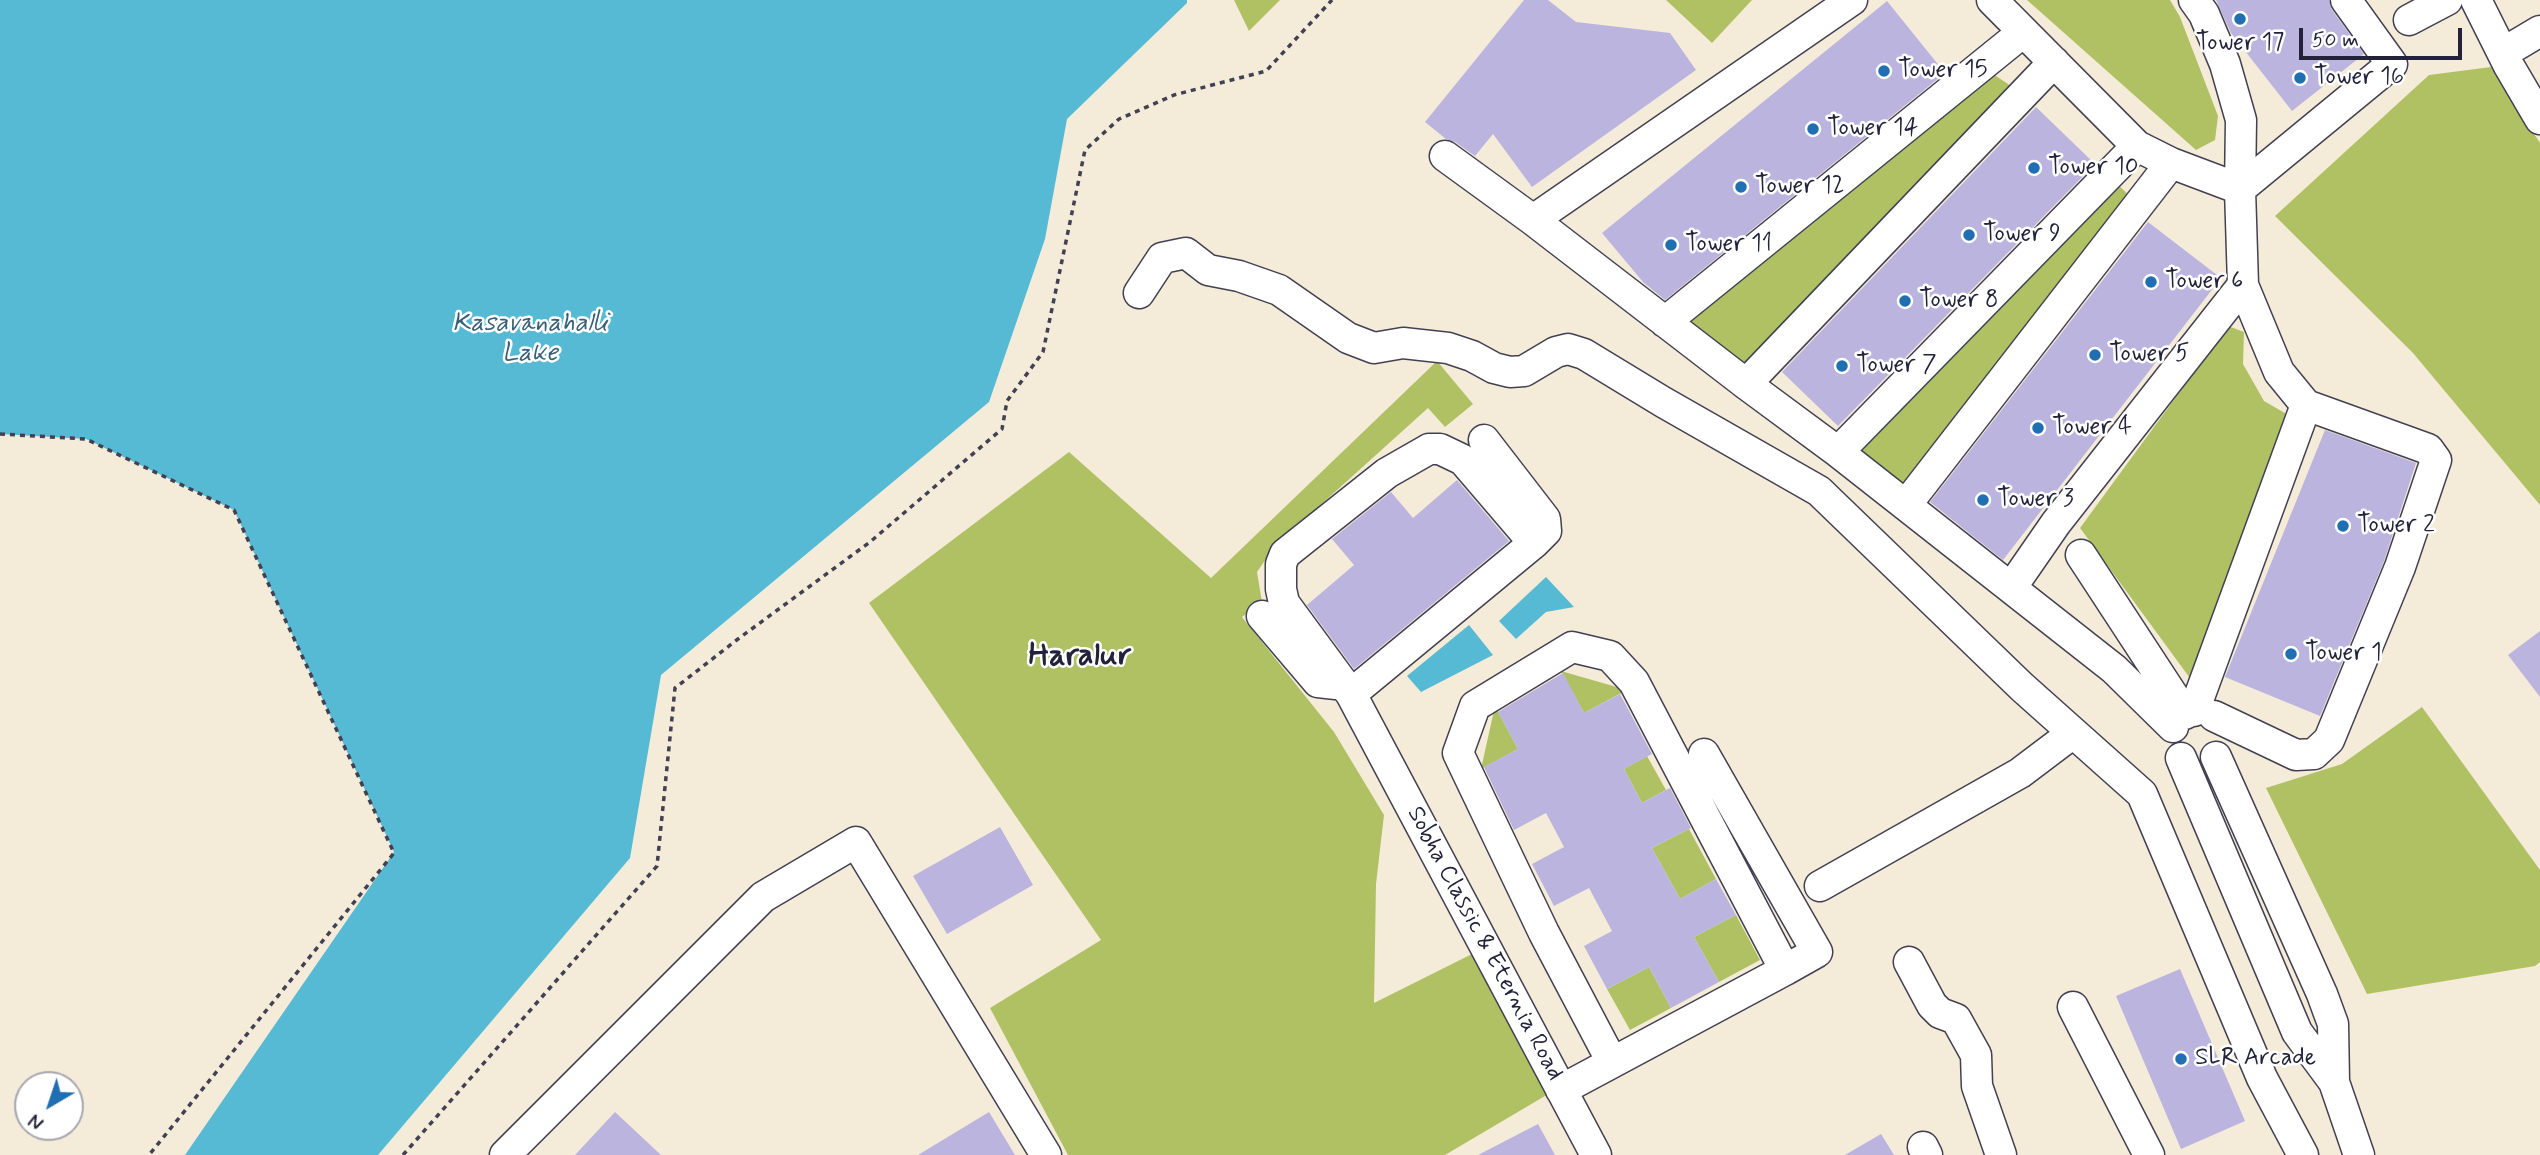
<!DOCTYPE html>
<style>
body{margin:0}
#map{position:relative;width:2540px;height:1155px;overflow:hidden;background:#f4ecd8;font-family:Mynerve,sans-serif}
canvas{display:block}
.north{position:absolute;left:14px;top:1071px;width:70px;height:70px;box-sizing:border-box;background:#fff;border:2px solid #a7a7b1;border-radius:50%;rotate:219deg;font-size:19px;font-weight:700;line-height:28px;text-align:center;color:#22223b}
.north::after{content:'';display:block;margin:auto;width:24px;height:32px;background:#1f6fb2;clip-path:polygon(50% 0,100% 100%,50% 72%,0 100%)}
.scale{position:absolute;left:2299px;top:28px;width:163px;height:32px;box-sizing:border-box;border:4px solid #22223b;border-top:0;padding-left:9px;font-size:21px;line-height:24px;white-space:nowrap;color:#22223b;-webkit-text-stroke:5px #fff;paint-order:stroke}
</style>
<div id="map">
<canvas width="2540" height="1155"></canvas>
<div class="north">N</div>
<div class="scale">50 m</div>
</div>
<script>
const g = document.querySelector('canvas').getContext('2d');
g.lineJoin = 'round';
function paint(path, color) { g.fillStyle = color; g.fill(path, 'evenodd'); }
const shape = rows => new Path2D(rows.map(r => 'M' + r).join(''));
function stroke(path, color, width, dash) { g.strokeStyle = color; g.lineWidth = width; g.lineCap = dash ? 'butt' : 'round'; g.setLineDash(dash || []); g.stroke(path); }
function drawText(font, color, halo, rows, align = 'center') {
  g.font = font + ' Mynerve,sans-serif'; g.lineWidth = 5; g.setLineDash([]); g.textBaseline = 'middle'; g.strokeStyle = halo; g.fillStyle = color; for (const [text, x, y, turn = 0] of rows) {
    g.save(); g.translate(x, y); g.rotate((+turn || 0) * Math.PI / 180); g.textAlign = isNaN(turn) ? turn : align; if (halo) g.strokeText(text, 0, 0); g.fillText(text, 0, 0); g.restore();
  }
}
const green = shape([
 [1234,0,1280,0,1249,31],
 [1666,0,1752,0,1712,43],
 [2027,0,2170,0,2180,17,2218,116,2215,140,2196,150],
 [2491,67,2540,143,2540,505,2413,353,2275,216,2429,75],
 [1984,68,2020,92,1747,377,1677,323],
 [2111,178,2136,202,1906,499,1844,450],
 [2228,326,2244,332,2243,364,2264,401,2290,416,2195,685,2080,528],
 [1437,361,1473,404,1445,427,1428,408,1274,547,1257,572,1262,602,1242,617,1334,732,1384,815,1376,884,1374,1003,1478,951,1550,1093,1445,1155,1068,1155,990,1008,1101,940,869,603,1069,452,1211,578],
 [1561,671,1627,690,1584,713],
 [1495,706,1518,749,1481,769],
 [2422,707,2540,870,2540,962,2535,966,2367,994,2266,788,2342,764],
 [1647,756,1666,790,1642,803,1624,769],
 [1689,829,1716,879,1680,899,1652,848],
 [1736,915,1760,960,1719,982,1694,937],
 [1649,967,1671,1008,1630,1030,1607,989]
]);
const water = shape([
 [0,0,1187,0,1187,3,1067,119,1045,239,989,402,661,675,630,858,378,1155,185,1155,394,852,234,510,86,439,0,434],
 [1546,577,1574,607,1546,612,1516,639,1499,621],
 [1469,625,1493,655,1421,692,1407,676]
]);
const building = shape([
 [1524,0,1548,0,1576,22,1670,33,1696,70,1532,187,1493,134,1475,156,1455,142,1446,139,1425,122],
 [2216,0,2329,0,2332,10,2364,54,2292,111,2231,33],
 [1887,1,1945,73,1665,300,1643,282,1602,233],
 [2036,107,2095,164,1838,426,1782,372],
 [2148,222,2221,278,2003,560,1930,502],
 [2325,430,2416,463,2384,561,2320,716,2225,677],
 [1457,480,1509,541,1354,669,1307,605,1354,565,1332,539,1391,492,1413,518],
 [2540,631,2540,697,2508,655],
 [1563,673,1584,713,1620,694,1652,754,1624,769,1642,803,1670,788,1691,828,1652,848,1680,899,1716,879,1736,915,1694,937,1719,982,1671,1008,1649,967,1607,989,1584,946,1612,931,1589,888,1554,906,1532,864,1564,847,1546,813,1514,830,1484,767,1518,749,1498,712],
 [1000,827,1033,885,947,934,913,876],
 [2180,969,2245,1121,2181,1149,2116,996],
 [615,1112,661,1155,575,1155],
 [989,1112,1015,1155,918,1155],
 [1538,1124,1555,1155,1478,1155],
 [1881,1134,1894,1155,1845,1155]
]);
const path = shape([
 [0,434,86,439,234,510,394,853,149,1155],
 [403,1155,657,866,675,688,738,639,870,542,1002,429,1007,401,1043,352,1085,150,1119,119,1174,95,1266,71,1332,0]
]);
const minor = shape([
 [1852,0,1533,220,1746,384,1838,452,2114,669,2173,727],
 [1992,0,2137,146,2171,163,2240,189],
 [2194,0,2204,14,2225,64,2241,120,2240,189,2243,285,2279,372,2306,405,2428,449,2436,460,2400,567,2329,740,2314,754,2296,755,2214,716],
 [2476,0,2509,66,2540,119],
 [2409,20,2447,0],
 [2503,53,2540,31],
 [1445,156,1533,220],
 [2240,189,2392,64,2346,0],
 [1139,293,1162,258,1186,253,1208,270,1239,276,1279,290,1348,338,1374,348,1403,343,1448,348,1472,356,1494,368,1510,372,1524,371,1556,352,1568,349,1584,354,1663,402,1819,491,2022,687,2142,794,2262,1078,2303,1155],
 [1665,322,2022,33],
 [1746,384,2054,62],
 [1484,440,1545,519,1546,531,1534,543],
 [1429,449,1440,449,1463,460,1534,543,1351,694,1284,603,1281,589,1281,564,1285,554,1387,473,1429,449],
 [1838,452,2137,146],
 [1906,505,2171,163],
 [2081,555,2185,714],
 [2011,588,2056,523,2243,285],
 [1262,616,1318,682,1336,684],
 [1351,694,1596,1155],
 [2194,711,2306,405],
 [1704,754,1817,952,1785,970],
 [2216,757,2322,994,2333,1024,2334,1082],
 [2181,758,2297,1032,2334,1082,2359,1155],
 [1820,886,2020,773,2073,733],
 [1909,962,1932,1005,1940,1013,1956,1019,1976,1055,1977,1086,2001,1155],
 [2073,1007,2149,1155],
 [1561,1090,1785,970,1634,682,1610,656,1572,647,1475,706,1458,753,1544,933,1612,1062],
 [1923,1147,1927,1155],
 [505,1155,763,897,856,842,1046,1155]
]);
const markers = [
 [2240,19,7,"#1f6fb2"],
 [1884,71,7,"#1f6fb2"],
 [2300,78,7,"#1f6fb2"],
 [1813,129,7,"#1f6fb2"],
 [2034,168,7,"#1f6fb2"],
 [1741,187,7,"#1f6fb2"],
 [1969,235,7,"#1f6fb2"],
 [1671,245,7,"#1f6fb2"],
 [2151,282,7,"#1f6fb2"],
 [1905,301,7,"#1f6fb2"],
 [2095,355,7,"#1f6fb2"],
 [1842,366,7,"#1f6fb2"],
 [2038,428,7,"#1f6fb2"],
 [1983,500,7,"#1f6fb2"],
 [2343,526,7,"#1f6fb2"],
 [2291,654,7,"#1f6fb2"],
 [2181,1059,7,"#1f6fb2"]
];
const poiNames = [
 ["Tower 17",2240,44,"center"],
 ["Tower 15",1898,71],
 ["Tower 16",2314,78],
 ["Tower 14",1827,129],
 ["Tower 10",2048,168],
 ["Tower 12",1755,187],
 ["Tower 9",1983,235],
 ["Tower 11",1685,245],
 ["Tower 6",2165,282],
 ["Tower 8",1919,301],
 ["Tower 5",2109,355],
 ["Tower 7",1856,366],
 ["Tower 4",2052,428],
 ["Tower 3",1997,500],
 ["Tower 2",2357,526],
 ["Tower 1",2305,654],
 ["SLR Arcade",2195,1059]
];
const streetNames = [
 ["Sobha Classic & Eternia Road",1484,944,62]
];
const waterNames = [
 ["Kasavanahalli",530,325],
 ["Lake",530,355]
];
const districtNames = [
 ["Haralur",1080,657]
];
paint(green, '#b0c164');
paint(water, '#56bad4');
paint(building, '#bbb4df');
stroke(minor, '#424053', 33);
stroke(path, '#424053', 3.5, [5, 5]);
stroke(minor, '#fff', 30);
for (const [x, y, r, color] of markers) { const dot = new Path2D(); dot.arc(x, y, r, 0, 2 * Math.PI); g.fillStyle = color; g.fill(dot); stroke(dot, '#fff', 2.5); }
drawText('24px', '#22223b', '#fff', poiNames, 'left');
drawText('24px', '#22223b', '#fff', streetNames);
drawText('italic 26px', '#375f78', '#fff', waterNames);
drawText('bold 32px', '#22223b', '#fff', districtNames);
</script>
